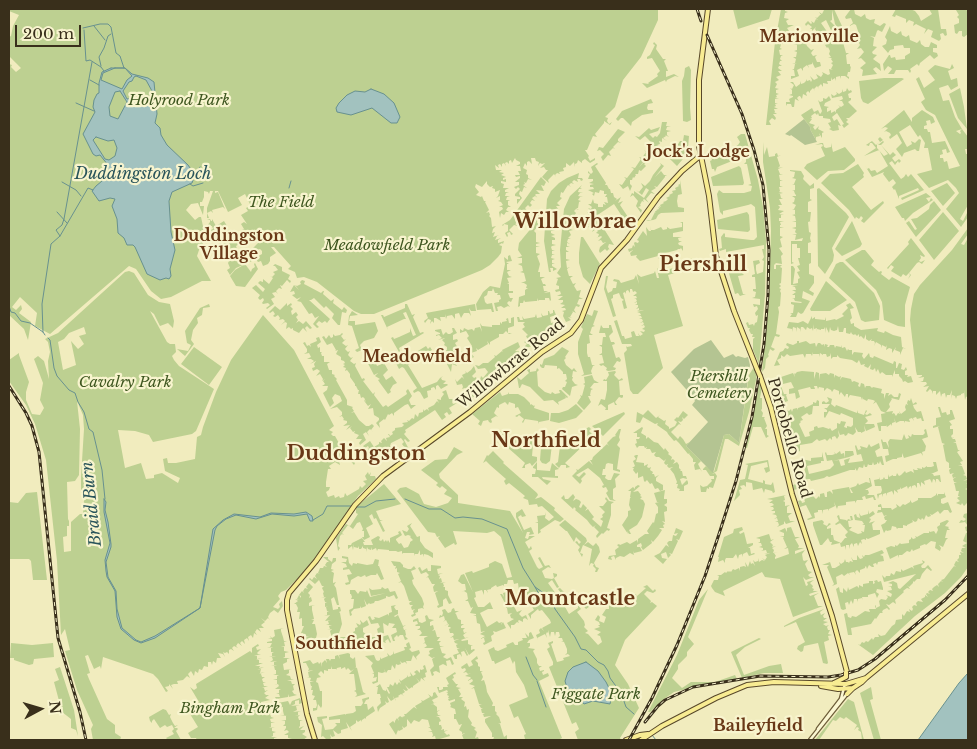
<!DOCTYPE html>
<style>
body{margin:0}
#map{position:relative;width:977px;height:749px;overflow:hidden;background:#f1ecbe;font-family:"Libre Baskerville",serif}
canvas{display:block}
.frame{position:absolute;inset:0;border:10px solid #392f1b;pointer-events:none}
.north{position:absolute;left:15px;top:684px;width:50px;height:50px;-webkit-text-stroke:4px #f8f4ce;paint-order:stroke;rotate:84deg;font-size:14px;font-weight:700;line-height:20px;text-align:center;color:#392f1b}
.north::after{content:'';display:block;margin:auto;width:18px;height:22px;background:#392f1b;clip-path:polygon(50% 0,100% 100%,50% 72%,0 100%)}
.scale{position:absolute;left:15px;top:25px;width:66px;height:22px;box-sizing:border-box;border:2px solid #392f1b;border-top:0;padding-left:6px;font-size:15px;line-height:18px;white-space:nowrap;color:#392f1b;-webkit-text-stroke:4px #f8f4ce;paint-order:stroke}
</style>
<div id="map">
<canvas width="977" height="749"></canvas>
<div class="frame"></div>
<div class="north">N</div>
<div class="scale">200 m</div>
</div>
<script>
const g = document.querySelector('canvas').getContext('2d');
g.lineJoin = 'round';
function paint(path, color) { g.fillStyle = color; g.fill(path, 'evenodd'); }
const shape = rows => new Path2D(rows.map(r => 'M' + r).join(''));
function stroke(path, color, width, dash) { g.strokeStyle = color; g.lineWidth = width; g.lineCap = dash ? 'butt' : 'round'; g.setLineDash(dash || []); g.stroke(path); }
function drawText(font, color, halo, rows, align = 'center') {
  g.font = font + ' "Libre Baskerville",serif'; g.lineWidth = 4.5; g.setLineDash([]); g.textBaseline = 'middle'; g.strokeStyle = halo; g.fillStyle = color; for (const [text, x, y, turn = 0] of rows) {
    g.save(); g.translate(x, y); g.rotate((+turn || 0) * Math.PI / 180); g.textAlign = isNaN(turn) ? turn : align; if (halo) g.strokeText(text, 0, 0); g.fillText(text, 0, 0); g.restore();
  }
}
const green = shape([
 [9,9,658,9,658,20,641,57,623,80,615,107,605,117,608,118,607,121,609,124,612,122,610,125,604,121,604,123,595,134,597,137,593,136,587,150,585,150,589,156,591,154,588,157,590,161,595,158,595,160,590,163,585,159,582,161,582,163,578,160,577,163,575,164,575,167,574,162,570,166,566,163,566,167,563,168,564,171,559,172,560,174,557,173,555,175,556,177,554,174,548,180,549,183,542,177,548,170,546,170,544,167,540,168,545,163,542,164,540,163,538,166,539,162,536,161,535,158,531,158,532,164,529,161,527,162,527,166,525,163,523,168,527,170,526,174,528,175,528,178,532,180,528,179,526,183,524,182,525,184,523,185,527,188,524,187,522,192,520,191,519,194,522,198,517,204,517,199,520,199,520,197,515,196,515,194,520,189,518,187,516,189,514,187,519,185,519,182,515,182,520,178,520,176,516,177,515,175,520,175,518,171,521,171,520,166,516,166,520,164,520,162,516,160,515,158,512,163,511,160,509,161,509,164,507,162,505,163,506,166,504,163,502,164,502,167,500,164,498,165,499,168,495,165,496,170,502,170,499,172,504,173,501,175,506,177,503,178,503,180,506,179,506,182,501,181,501,183,504,184,503,188,509,188,505,190,505,192,509,192,506,193,505,196,510,196,507,197,506,200,510,200,508,201,508,205,511,207,508,207,506,210,509,212,506,212,504,215,501,213,500,218,499,212,503,209,502,207,499,207,503,205,501,202,498,201,500,200,500,196,496,198,498,196,500,190,495,192,495,189,492,188,493,186,490,187,487,184,487,181,482,187,476,184,475,187,479,192,476,195,481,197,482,196,484,201,486,201,485,202,489,210,486,213,489,212,490,215,489,216,491,218,492,227,496,226,493,229,492,233,498,231,495,232,493,237,499,235,497,236,495,240,501,238,498,240,498,243,504,241,503,244,502,243,499,245,502,246,501,253,498,257,490,265,482,270,374,314,361,314,354,311,317,282,304,277,297,278,295,272,288,269,291,266,274,247,271,247,276,253,270,257,270,261,268,264,263,266,261,261,258,262,255,258,262,254,262,251,260,249,252,252,251,250,264,237,263,236,260,237,259,233,255,236,249,234,243,236,240,231,244,229,241,224,244,222,247,224,241,215,248,211,246,208,250,206,252,208,245,194,238,198,242,205,228,212,218,191,215,191,215,193,218,192,225,209,223,207,212,210,213,213,211,211,207,213,209,218,207,218,207,208,213,191,210,191,209,194,208,192,204,191,204,197,202,202,200,202,200,206,204,206,203,215,198,203,191,204,186,210,195,220,199,217,201,217,206,240,200,247,197,256,211,281,202,281,171,297,161,299,151,291,136,269,129,266,50,334,35,326,37,313,20,297,12,307,16,310,21,305,22,309,19,313,31,322,28,340,24,329,9,315,9,64,12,65,11,67,16,72,21,68,9,56,9,37,11,36,13,26,19,15,9,11],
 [733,9,772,9,769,19,738,29],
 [781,9,785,9,785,11,788,12,785,13,784,18,789,19,786,21,788,25,794,25,787,28,789,31,786,31,783,35,786,37,783,37,781,42,785,44,781,44,780,48,782,49,779,50,780,55,783,55,781,56,780,59,782,61,780,61,779,64,782,66,779,66,778,68,782,71,778,71,781,75,776,77,779,80,775,82,777,84,775,88,779,89,776,90,776,93,779,94,776,95,777,97,775,98,779,99,775,99,775,103,778,104,775,104,776,106,774,107,778,109,774,109,775,112,774,112,777,114,773,114,776,118,775,120,772,118,769,121,771,125,766,125,775,42],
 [825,9,834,9,842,26,838,28,835,24,832,10,832,20,830,21,836,27,831,30,826,20,821,23,828,33,830,35,833,34,831,37,835,42,836,43,838,41,840,44,843,36,840,31,843,28,846,37,843,41,844,46,846,53,849,53,846,55,847,64,850,64,850,67,851,66,850,72,848,72,847,76,849,77,849,79,845,76,841,76,841,79,840,76,836,77,836,81,835,78,832,80,831,77,831,81,827,81,828,84,823,83,823,87,821,84,818,87,819,89,817,86,814,89,815,91,813,88,810,91,810,93,808,91,806,93,807,96,803,94,802,99,800,96,799,96,797,98,799,101,795,99,794,107,792,107,791,104,787,104,786,106,786,102,790,102,789,99,793,97,793,96,789,95,792,94,792,90,790,88,792,89,794,85,790,82,793,82,796,87,800,84,800,81,801,84,804,83,806,81,806,79,807,81,810,80,811,82,812,80,810,76,814,80,818,78,816,74,821,77,823,74,822,72,828,75,830,74,829,69,833,70,831,69,833,65,831,63,833,62,831,59,832,58,828,58,831,57,829,54,830,51,828,47,827,48,825,45,827,44,824,43,823,39,820,41,821,39,819,35,816,36,818,34,815,29,816,27,812,31,812,29,810,29,812,27,808,24,806,26,805,24,808,21,811,24,812,23,811,21,814,23,816,19,818,20,815,17,817,18,820,15,821,15,819,12,822,14,824,10,826,10],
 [851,9,854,9,855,14,861,17,865,14,866,18,870,20,875,19,874,23,880,26,884,23,886,24,882,32,878,30,877,31,875,37,870,36,874,38,873,46,877,47,872,52,873,54,877,55,873,59,880,64,881,71,876,67,873,69,877,74,862,76,863,70,860,68,866,63,861,58,858,59,864,52,861,48,857,49,860,45,857,39,860,37,856,25,854,24,849,26,853,23,851,18,846,19,845,17],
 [896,9,910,9,915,11,919,16,921,21,932,14,929,9,938,9,941,29,946,29,947,35,945,36,943,33,940,34,941,39,939,41,931,37,933,31,928,29,924,34,926,29,916,24,913,26,914,22,909,20,906,23,906,19,896,15,895,17,892,16],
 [953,9,965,9,968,11,968,34,964,37,962,36,962,31,959,31,957,34,955,33,954,25,959,23,959,19,957,17,959,15,956,10,953,10],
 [890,26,891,31,897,34,901,31,902,35,906,37,909,35,910,40,917,43,920,40,921,44,925,47,929,47,931,42,937,45,937,48,933,48,933,52,937,53,938,56,934,59,930,55,920,63,919,66,917,64,910,69,911,71,910,73,908,70,896,70,894,74,888,74,892,69,891,68,888,66,884,71,883,64,889,55,890,55,891,58,895,57,896,60,905,59,905,56,910,53,910,48,904,48,903,45,894,46,894,49,890,50,888,53,882,46,886,44,887,40,885,37],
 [799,31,801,32,799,35,803,39,806,37,804,39,807,46,811,50,814,49,811,53,813,56,817,55,815,57,817,62,820,62,821,66,815,68,812,62,812,64,808,65,809,68,807,65,803,68,803,71,801,68,797,70,799,76,791,79,791,76,795,76,794,70,792,69,794,69,795,64,797,64,792,63,795,63,796,59,793,57,796,57,797,52,794,51,797,50,797,45,794,44,797,44,799,39,796,38,798,38,796,35],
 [654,42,657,45,656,49,663,59,666,59,664,61,668,71,666,71,666,77,674,74,679,77,675,76,667,80,666,82,665,80,647,88,642,83,649,84,648,83,658,76,657,74,660,71,652,58,647,59,647,57,650,55,655,45,653,44],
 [952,64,954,68,948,71,951,80,957,78,958,86,951,90,948,85,939,88,943,101,949,100,955,117,962,129,956,131,960,134,961,133,960,131,962,129,968,137,968,152,967,149,965,149,966,154,968,154,967,157,968,161,968,205,960,219,963,221,968,211,968,217,961,227,946,209,959,193,956,188,948,180,929,188,917,174,932,170,928,148,924,148,925,143,920,135,918,137,910,125,899,132,907,147,912,144,911,141,915,143,919,139,921,140,919,151,917,151,915,149,904,153,902,157,896,149,902,143,897,134,890,139,889,137,891,135,890,133,886,131,884,132,888,128,885,127,881,129,904,110,912,122,912,118,922,110,933,117,935,122,931,124,930,120,926,121,927,125,924,126,924,129,927,129,928,132,930,132,932,143,945,141,950,152,947,153,946,149,942,150,943,154,940,155,940,158,943,158,944,162,947,161,949,169,960,166,935,115,926,110,921,102,925,99,916,79,919,77,924,88,935,80,928,71,929,70,935,65,950,69],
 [689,66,691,70,690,107,691,120,687,122,683,121,682,81,684,76,685,68],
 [884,78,902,78,904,79,868,104,863,102,861,98,859,81],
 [848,85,847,88,849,91,851,90,852,92,848,94,849,98,851,98,851,100,848,102,857,111,849,118,846,118,848,120,846,122,849,124,844,128,842,125,844,124,837,113,832,117,834,121,837,119,841,126,838,125,839,130,833,131,829,129,831,128,828,123,831,122,830,119,823,118,823,116,819,116,818,113,817,115,815,113,811,116,812,118,810,118,812,119,809,123,815,125,813,127,815,130,819,126,818,129,824,132,822,133,822,138,819,133,820,136,816,137,816,140,810,129,811,128,801,115,812,108,814,112,818,110,820,114,821,113,822,111,818,100,820,102,823,101,823,98,826,99,829,96,831,100,825,103,824,106,829,107,827,108,827,112,831,110,831,113,835,111,836,113,836,110,840,107,838,105,841,107,844,105,842,101,839,101,843,99,842,96,832,98,831,94,834,96,837,94,836,92,839,94,842,92,842,89,843,92,846,91],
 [960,88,964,107,967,129,958,118,949,94],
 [651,99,653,103,648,104,647,108,648,110,653,110,653,113,642,115,632,122,631,126,623,118,621,118,618,121,616,119,622,111],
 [662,122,667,122,666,126,671,126,666,127,667,127,666,130,671,131,667,132,667,135,669,137,665,135,666,136,663,138,667,141,662,138,662,142,659,141,660,144,657,145,662,148,658,147,654,152,652,150,655,147,652,143,645,136,640,140,635,136,639,137,649,128,651,130,660,127,658,131,649,134,653,138,655,136,657,137,660,133],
 [618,129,625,132,618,139,618,141,621,143,618,142,613,147,615,149,613,148,609,152,611,156,608,155,603,161,601,157,604,154,600,150,597,151,599,147,603,148],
 [741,134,745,134,758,180,763,207,766,241,765,294,759,364,753,350,753,339,755,337,752,337,753,334,751,334,749,330,750,328,748,328,746,323,748,322,749,325,753,324,754,326,755,323,757,322,758,315,756,316,755,313,758,309,757,306,754,307,753,304,760,305,760,299,752,298,755,297,756,292,753,291,753,289,756,289,755,277,752,277,752,275,755,274,753,261,759,260,760,263,756,265,756,270,757,274,763,272,764,261,762,260,764,257,762,249,764,249,764,245,726,252,726,249,720,251,719,249,722,248,721,237,724,233,725,234,725,237,751,240,754,240,757,237,755,207,751,204,748,205,723,211,723,215,720,212,717,194,719,190,723,193,744,193,751,191,752,186,748,185,751,184,747,164,744,164,746,162,746,159,742,157,717,167,715,172,714,169,712,169,710,161,712,160,711,157,716,159,738,145,740,142,737,137],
 [684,135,689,136,688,148,689,152,687,151,688,153,677,166,668,157,673,151,671,148,675,150,677,147,674,144,677,146,680,141,683,141],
 [880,137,883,140,877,144,877,148,884,156,888,154,881,145,878,145,883,141,884,142,881,145,890,155,893,152,896,155,892,158,895,162,899,159,901,161,899,163,898,161,895,165,892,161,889,163,901,179,904,177,906,174,908,177,911,174,924,190,902,200,901,198,919,190,918,188,899,196,899,199,895,189,894,190,892,187,896,183,893,179,889,182,883,174,884,172,872,177,864,164,867,169,869,168,871,171,875,170,877,173,888,166,879,150,864,156,876,148,872,143,870,143,869,146,866,145,872,141,876,145,880,142,878,139],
 [763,142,764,155,767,147,769,157,775,156,775,154,777,153,778,156,781,155,777,157,780,166,778,168,783,167,778,169,780,174,783,174,779,175,780,180,783,180,780,181,780,186,783,187,779,187,780,191,779,192,783,193,778,194,780,194,781,198,783,199,779,199,782,205,778,205,780,207,778,210,784,211,779,214,784,215,781,215,781,218,779,218,779,221,784,221,780,222,781,225,780,225,780,227,784,227,780,228,780,236,783,237,780,239,782,247,779,248,783,254,781,256,782,264,776,263,774,265,774,269,776,269,776,265,782,265,780,267,782,268,781,283,779,284,781,286,779,288,781,289,780,291,781,293,780,306,778,307,779,312,776,334,780,335,779,337,775,336,771,347,775,349,773,351,770,349,768,355,769,356,766,359,765,368,762,372,769,299,771,231,770,208,763,162],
 [821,143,823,143,824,147,826,148,831,147,831,143,833,152,845,147,855,159,855,161,844,170,828,171,817,180,804,168,807,164,825,156,821,147,823,146,822,144,815,145],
 [644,150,650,154,639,167,651,155,652,159,644,164,646,166,641,171,639,170,638,174,635,174,636,175,634,178,633,177,632,180,630,180,630,184,632,186,630,191,628,186,623,189,619,184,622,185,626,179,624,177,627,178,634,169,631,167,635,168,641,159,639,157,642,158,646,152],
 [597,163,598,164,595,166,606,183,605,185,607,185,609,189,610,189,611,193,613,193,614,197,617,199,615,201,621,197,618,203,623,201,620,205,632,223,629,227,614,204,596,216,614,245,609,244,608,247,610,250,609,249,607,251,605,249,600,253,599,251,600,247,606,242,603,243,601,240,598,241,602,237,601,236,596,238,598,237,599,234,596,233,598,231,596,229,592,232,594,228,589,227,593,224,587,228,590,225,587,224,589,223,584,222,584,220,586,220,588,218,584,216,588,217,589,215,587,212,591,213,592,212,588,208,591,209,592,207,588,204,591,204,593,199,594,203,598,204,598,207,603,207,603,204,606,205,604,202,608,203,607,197,605,197,607,194,604,194,604,191,600,190,599,193,595,192,594,196,592,194,594,193,588,190,594,189,593,187,590,187,590,185,594,184,589,183,593,181,593,179,588,179,590,174,588,173,588,171,591,174,593,172,591,167],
 [660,163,664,166,655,177,661,171,664,175,667,175,665,176,665,177,657,187,654,186,656,188,651,191,655,194,651,193,646,199,649,203,644,199,643,200,644,202,642,201,640,205,641,206,638,207,642,210,641,213,636,206,638,201,633,195,630,197,632,193,634,194,634,191,644,198,649,190,646,188,642,195,636,190,639,192,643,187,641,183,645,186,650,181,653,175,661,165],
 [858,164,864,173,863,175,864,177,852,187,871,210,883,201,884,203,864,223,861,221,863,218,861,216,859,219,856,217,855,219,849,210,821,183,830,174,843,173],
 [739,166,741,168,744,183,743,185,713,186,711,177],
 [790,170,801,171,804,176,803,179,810,186,814,183,814,188,810,189,810,199,812,200,808,202,808,212,811,212,810,221,811,221,808,222,809,232,811,233,810,238,811,242,808,243,808,253,811,253,811,263,809,264,809,274,814,276,814,283,809,290,814,293,813,296,803,291,802,298,810,301,803,313,801,314,798,312,796,317,790,317,792,314,790,313,793,313,794,305,791,304,791,302,801,303,802,302,795,301,794,299,792,299,795,298,795,295,792,295,796,292,792,290,796,290,795,287,792,286,798,285,791,285,791,266,793,266,795,269,793,284,798,283,798,279,800,278,797,272,800,271,797,266,800,265,798,258,800,258,800,248,797,248,797,244,792,244,792,262,794,263,791,264,791,241,802,241,803,238,795,240,796,235,792,235,797,234,795,232,796,229,792,228,796,227,796,222,792,222,796,221,795,216,792,215,796,214,795,214,795,210,792,209,794,209,796,205,792,203,794,202,795,198,792,196,796,196,796,195,795,194,794,191,792,191,795,190,795,185,792,184,794,184,796,179,792,178,794,177,795,172,790,171],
 [579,173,578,178,582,178,583,180,581,181,580,179,577,179,578,182,574,180,572,182,574,184,571,183,569,185,571,187,568,185,566,188,568,190,566,188,563,193,561,192,560,197,562,198,557,203,560,206,556,206,559,210,554,210,555,215,557,216,555,217,555,222,556,223,553,223,551,225,555,227,552,227,551,229,555,230,551,231,551,233,555,235,551,236,555,238,555,240,552,240,552,244,556,245,552,246,551,247,552,250,555,250,552,251,552,254,555,255,552,255,551,258,555,259,552,260,552,263,555,263,552,264,552,266,557,269,553,271,553,268,550,268,551,272,549,272,544,241,547,199,551,191,559,183,567,178],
 [541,177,546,182,544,186,541,185,544,191,536,190,540,194,536,194,535,195,538,198,535,196,532,198,535,201,532,200,530,203,532,205,530,207,528,205,525,208,528,212,524,210,520,216,522,220,520,219,515,220,517,223,515,224,518,226,514,225,509,230,513,234,511,235,510,232,507,233,508,236,507,237,505,233,508,231,508,225,504,224,503,226,502,225,510,220],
 [680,180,682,194,678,195,677,201,678,207,684,208,684,212,661,213,658,215,656,219,653,220,646,221,648,220,651,220,655,212,656,213,655,211,657,211,656,210,659,209,658,207,660,208,659,206,661,207,660,205,664,203,663,202,666,201,668,199,666,198,670,196,669,195,673,193,672,191,676,190,675,188,679,186,678,185,680,184],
 [947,183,955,193,943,206,931,191],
 [582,185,580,188,582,189,579,189,578,192,583,193,580,193,578,196,583,197,580,197,578,200,581,201,579,202,578,208,576,208,579,210,576,209,574,211,576,213,572,220,575,223,572,222,570,224,574,226,570,227,570,229,573,230,569,231,571,235,568,238,571,239,568,239,567,242,570,244,567,243,567,246,570,247,566,247,566,250,569,252,566,252,566,259,570,260,566,261,567,268,570,267,567,269,569,276,573,276,570,278,573,284,576,283,574,286,577,291,581,290,579,297,583,299,579,299,577,304,580,305,579,307,576,306,574,310,576,313,572,311,573,312,570,317,572,318,568,317,571,320,566,322,563,316,564,312,562,311,566,310,565,308,561,308,565,305,560,304,563,302,563,300,558,300,563,296,557,296,561,294,560,291,556,292,555,290,559,289,559,286,556,285,558,279,556,278,561,277,557,273,561,267,560,250,564,209,570,196],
 [819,188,846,213,849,217,832,248,834,255,833,261,825,274,818,266,817,189],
 [926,193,931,197,926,198,929,202,931,198,933,200,913,213,905,221,904,218,902,218,895,207],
 [934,201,941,210,916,237,906,223,909,221,915,230,917,229,911,219,917,218,929,209,930,205],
 [536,211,538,215,542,216,537,216,537,223,542,224,542,227,537,227,534,231,536,233,536,242,540,243,536,244,536,246,540,247,536,247,536,253,540,254,537,256,540,264,538,272,540,272,540,277,545,277,541,279,543,284,545,284,546,286,543,286,544,291,548,291,544,293,550,292,551,300,550,301,549,298,545,298,545,300,539,300,538,301,537,298,537,301,535,301,525,302,524,300,523,303,520,303,520,306,518,307,519,297,525,295,525,290,528,288,526,288,527,285,524,283,521,283,526,281,524,273,520,272,523,271,522,266,518,264,522,263,522,258,517,258,522,256,518,250,519,243,533,226,535,221,532,218],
 [747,212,749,215,750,230,748,232,718,229,717,220],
 [943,212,959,231,934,260,919,240],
 [210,219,211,221,212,221,212,219,216,226,224,221,227,226,225,227,227,227,228,230,227,231,230,230,231,234,234,234,232,236,239,244,236,246,239,254,246,252,247,255,244,256,247,260,251,259,252,261,236,268,230,275,227,270,230,268,228,263,229,261,226,260,224,254,225,252,223,250,218,252,225,247,222,248,218,241,215,243,218,240,208,231,213,229,212,226,207,226,210,222,210,220,207,220],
 [852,221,862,244,860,247,842,256,835,249],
 [680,222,683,222,683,231,673,233,673,237,682,237,678,238,679,241,682,241,678,243,679,245,683,246,683,251,681,248,680,249,678,249,677,250,662,254,661,258,659,253,659,259,658,256,640,261,636,257,637,255,631,256,630,253,633,250,629,252,628,249,632,248,633,245,635,247,634,243,635,242,638,243,639,241,637,240,643,231,647,236,646,227,649,231,651,231,650,226,651,230,654,230,661,227,663,230,667,229,667,227,670,229,682,227,682,223],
 [968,228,968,234,961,244,964,245,968,238,968,396,966,397,965,400,964,390,964,393,961,394,961,400,961,395,957,396,956,399,955,396,952,395,951,399,952,390,950,395,947,395,946,398,945,393,942,394,941,397,940,391,936,395,936,391,933,391,932,394,932,391,930,389,927,392,926,391,929,386,923,387,927,384,926,382,920,382,923,381,924,377,918,378,922,376,922,375,917,375,916,371,910,320,911,309,914,294,920,285,952,250],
 [581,237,583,237,600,264,590,284,583,277,579,263,579,253],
 [911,238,925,256,924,257,920,255,921,258,919,261,921,262,925,260,922,264,919,262,917,263,909,273,911,275,908,279,910,275,909,273,906,276,903,274,901,277,891,271,894,267,891,265,888,269,887,268,909,244,908,242],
 [862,250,865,250,874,261,871,265,879,272,881,271,882,272,881,274,889,280,892,277,910,287,905,305,905,327,898,326,884,320,882,302,876,290,845,260],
 [510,255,512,261,506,262,509,264,507,264,507,270,511,270,507,272,509,276,512,277,507,278,509,283,507,284,509,284,509,291,513,291,513,293,508,293,510,298,513,298,511,302,509,301,507,303,510,307,508,306,504,308,501,306,497,307,498,311,496,311,494,303,499,302,499,300,501,299,500,295,497,295,498,293,495,293,493,288,492,291,488,291,487,295,484,297,485,302,487,304,492,303,494,312,492,312,491,309,477,310,476,304,483,292,490,286,500,288,505,264,504,257,508,260,508,256],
 [691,258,695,267,668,275,683,326,654,335,663,368,638,394,633,394,630,390,624,353,627,350,626,346,627,347,632,346,631,344,622,344,614,321,617,320,622,336,624,336,625,339,632,337,631,332,634,331,636,336,639,336,638,333,640,336,643,334,640,331,644,332,645,330,642,329,645,327,644,325,641,326,644,324,643,322,640,323,643,321,642,319,639,319,642,318,641,316,638,315,641,315,640,313,637,312,644,310,637,311,639,310,639,308,636,309,638,307,638,305,635,305,637,304,637,302,634,303,637,301,636,299,634,299,637,298,636,296,633,296,637,293,635,291,633,292,632,289,630,289,630,293,628,290,626,291,626,294,625,292,623,293,627,308,624,309,622,301,624,300,621,298,619,293,613,295,613,298,611,299,616,316,613,317,604,289,606,276,608,276,606,287,608,293,612,291,613,288,616,288,617,282,613,281,614,279,619,280,621,283,634,279,636,275,639,284,637,274,641,277,654,273,655,271,657,278,659,278,657,268,660,271,674,268,675,265,677,266,690,263],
 [742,258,743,262,741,262,742,273,744,275,738,276,743,294,746,294,740,296,738,293,735,294,726,263,724,262,729,261,730,265,734,264,740,262,739,259],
 [840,262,843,262,874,293,880,306,879,320,865,322,861,320,855,302,829,278,836,264],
 [255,263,258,269,245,287,236,286,230,276,235,270,245,264,251,272,252,269,255,267,254,264],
 [275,264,282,267,282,271,290,275,288,279,291,281,290,283,287,280,282,286,280,285,282,289,279,288,276,291,278,294,276,292,272,293,275,297,271,299,274,304,267,309,266,308,270,305,268,303,263,304,262,303,264,300,263,298,260,300,258,298,260,295,252,288,256,285,263,292,265,289,258,283,260,281,263,282,263,279,269,284,273,278,270,276,272,277,275,274,273,272,278,270,275,266,273,266],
 [129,271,134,273,148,295,159,302,170,304,174,321,173,328,168,323,160,326,154,314,150,311,167,342,170,344,175,344,176,352,172,356,174,360,179,366,214,389,196,431,192,434,153,442,149,435,135,431,118,430,125,468,141,463,146,479,154,478,154,475,162,473,178,483,180,478,165,471,163,459,167,458,168,463,176,463,195,459,197,437,201,435,203,427,216,392,231,360,263,315,294,350,334,426,329,430,333,432,331,434,333,436,335,436,340,445,343,446,347,444,344,448,348,449,348,452,351,454,355,450,361,456,352,455,352,460,355,463,354,465,348,458,344,461,339,461,340,465,335,462,329,466,331,469,328,469,326,482,326,487,330,487,329,490,326,492,328,497,334,495,335,498,339,496,340,498,344,497,345,493,347,496,359,489,360,486,362,488,366,484,363,481,367,480,365,476,368,472,369,475,371,472,370,476,375,476,376,479,358,496,322,549,301,575,286,590,281,592,278,596,280,599,273,607,278,609,280,607,279,604,282,601,283,606,278,613,274,610,270,613,268,617,270,620,268,618,265,621,261,618,265,622,261,625,264,628,259,628,261,632,257,629,255,632,257,635,254,633,253,638,251,635,248,637,249,641,247,638,244,640,245,644,242,641,240,643,242,646,238,643,236,646,238,648,234,646,232,648,234,651,231,649,229,650,229,654,227,652,225,653,223,652,225,657,223,654,218,653,221,658,217,658,216,663,213,661,212,665,211,662,208,662,208,667,204,666,202,670,199,669,198,673,195,671,194,676,191,671,188,674,190,678,187,676,183,680,177,681,178,684,174,684,171,685,173,689,169,684,169,686,165,687,168,691,166,692,158,679,153,674,103,657,101,669,100,666,94,669,88,655,85,656,90,673,87,674,89,679,107,719,115,725,115,733,121,737,120,740,93,740,91,729,93,725,77,690,65,651,70,650,65,629,61,635,57,561,46,460,35,424,26,405,9,381,9,360,19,353,19,355,29,382,26,392,26,400,32,414,40,415,44,408,40,400,43,383,34,359,38,356,44,361,49,379,48,361,50,352,48,342,45,339,58,333,125,272],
 [84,327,86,334,79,336,84,344,78,349,71,341,76,365,63,370,58,342,64,339,69,333],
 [77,401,83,415,84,429,81,477,81,495,82,500,84,500,83,514,80,514,71,522,71,551,64,552,63,537,67,536,67,526,69,526,69,521,68,519,67,482,75,481,79,475,80,429],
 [302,280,305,281,304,284,306,285,321,293,323,291,324,291,323,294,331,301,334,299,333,303,342,310,344,307,347,310,346,313,342,312,340,325,338,325,332,318,334,314,326,306,324,308,314,298,311,300,309,300,330,319,327,323,325,321,322,323,319,321,316,324,319,327,317,328,313,324,319,316,315,318,312,313,309,314,301,302,297,301,301,297,297,299,293,296,292,295,295,294,294,291,290,292,294,285,299,290,295,285,297,286,301,284,300,282],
 [826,281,847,300,830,311,811,311,810,309],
 [287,303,287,306,291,303,292,305,290,306,293,309,291,311,292,315,296,312,298,315,296,317,298,320,296,323,299,321,303,324,306,321,312,328,310,329,307,326,305,328,307,332,303,328,299,333,293,330,293,328,291,329,289,327,286,329,287,323,285,322,281,325,285,321,283,319,279,320,280,318,278,315,275,317,273,316,275,314,273,311,270,313,269,312,275,306,280,310],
 [850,303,854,308,850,309,852,318,850,320,851,324,854,323,854,326,861,330,878,328,877,331,884,333,885,331,893,335,901,337,902,347,906,349,903,348,900,355,900,352,895,350,896,347,892,353,892,349,889,348,886,350,887,345,886,347,882,345,881,348,881,345,876,342,874,346,875,343,874,341,871,341,872,339,869,341,866,339,866,334,864,339,861,336,859,337,859,334,857,336,855,334,854,335,852,334,851,332,850,334,846,333,846,328,844,328,843,332,839,332,838,326,837,330,834,331,831,330,830,327,829,333,826,327,825,333,825,327,824,329,821,329,821,332,821,330,817,329,816,332,817,328,814,329,814,324,813,331,812,328,810,329,807,327,806,330,803,327,801,327,800,332,800,329,797,327,796,332,796,328,793,327,792,332,792,329,787,328,789,322,798,323,803,321,808,324,812,316,812,319,815,317,815,319,825,320,826,317,826,321,835,319,836,320,844,316,842,314,848,308,846,305],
 [209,304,210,307,203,308,202,315,197,318,198,323,193,330,191,340,194,344,185,356,177,349,188,351,191,345,187,343,185,331,200,308],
 [405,304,407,304,412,315,415,314,413,317,420,333,423,332,424,333,399,348,400,351,399,352,391,338,393,337,394,339,399,337,410,332,410,328,413,336,416,335,406,312,403,313,406,319,404,319,387,327,388,330,381,315,383,315,384,317,405,308],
 [475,304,476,311,471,311,469,308,471,316,469,313,464,313,461,318,459,313,455,314,455,319,452,315,447,316,446,319,445,314,445,317,440,317,441,321,436,318,434,318,434,323,432,321,430,324,431,320,428,319,425,323,424,321,428,318,426,313],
 [553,310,554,310,556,315,550,317,551,323,556,322,553,325,554,327,559,323,562,331,560,332,557,329,554,332,551,331,552,333,549,334,545,333,547,337,544,336,541,337,543,342,541,343,539,340,534,344,532,342,531,343,532,346,526,348,529,352,528,353,524,347,527,344,524,342,528,340,526,336,528,335,522,329,525,327,523,324,525,322,518,322,517,317,519,317,520,320,523,320,522,316,524,319,535,317,536,314,537,318,542,317,541,313,543,316,548,315,548,311,549,311,550,314,553,313],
 [594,310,598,311,593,325,595,326,592,327,590,333,593,335,589,335,590,343,587,344,587,353,588,357,590,357,592,365,595,365,593,366,591,371,592,374,581,376,584,374,578,354,578,342,583,329,581,327,587,314,592,316],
 [352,311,358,315,350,316,349,321,355,321,355,325,375,322,378,331,374,338,364,341,360,345,362,350,357,352,355,350,359,348,352,326,348,325,349,316],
 [514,317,514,326,508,328,508,333,512,333,509,334,506,331,503,334,499,334,499,337,490,342,490,345,487,341,488,344,478,350,476,348,477,351,471,353,474,357,472,358,468,349,472,346,467,338,469,336,466,331,460,333,460,329,463,331,464,328,468,330,472,329,474,331,475,328,480,327,482,332,480,323,482,326,492,327,492,325,500,325,500,322,502,324,502,322,507,321,506,319,508,318,509,323,511,323,511,318],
 [601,325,603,328,609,328,609,325,611,325,613,332,609,336,611,342,614,342,615,344,612,345,616,358,619,357,621,360,620,362,617,361,613,367,616,368,615,370,608,371,606,370,607,368,603,365,601,366,599,364,604,363,602,355,599,355,602,353,602,347,599,345,602,345,603,337,606,337,605,333,599,333],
 [452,328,454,328,457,333,453,335,453,340,457,339,458,341,455,343,460,352,465,351,470,361,465,355,466,358,462,360,463,362,459,359,460,361,455,363,457,366,452,364,451,372,447,364,450,360,449,355,447,355,450,353,448,351,445,351,447,350,447,347,444,345,445,343,442,340,445,338,438,340,442,338,439,335,436,336,436,335,440,334,440,333,435,331,435,330,441,329,443,335,446,332,448,334,450,334,453,332],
 [342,333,343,334,341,336,344,340,346,339,342,343,346,346,348,345,345,349,348,352,350,351,348,355,351,358,353,357,350,361,354,364,356,363,355,366,362,379,364,378,365,380,363,381,373,394,375,392,374,395,383,407,386,405,388,407,407,394,406,391,408,389,412,396,409,400,411,405,416,405,411,409,408,404,405,405,394,413,394,416,392,413,389,415,388,414,385,420,384,419,379,423,380,428,376,423,379,420,379,418,374,415,373,408,368,409,371,404,368,406,365,402,366,400,364,402,365,399,363,397,361,398,360,394,358,394,359,390,358,390,356,386,355,386,355,384,350,377,350,374,347,370,345,371,346,368,343,367,345,365,343,364,345,363,344,361,341,360,341,357,336,354,338,350,335,351,336,350,332,343,327,345,322,337,324,336,326,339,329,335,331,338,333,337,333,334,335,336,340,335],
 [319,337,321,342,317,345,318,348,320,347,320,352,322,352,321,353,322,356,324,356,324,362,330,362,327,364,329,370,332,370,332,374,335,375,334,376,337,379,336,380,347,400,347,405,353,407,352,408,354,411,351,413,354,412,359,420,366,426,369,426,372,424,374,426,371,430,373,432,370,429,367,432,369,436,366,432,363,434,366,440,360,445,359,443,362,439,356,439,359,435,354,433,355,431,353,432,350,428,352,426,346,430,350,425,343,426,347,423,347,421,343,420,344,419,342,416,339,417,342,415,342,412,337,407,330,409,342,401,340,396,335,394,332,398,334,403,330,407,323,393,327,390,328,386,322,386,325,384,323,381,325,379,322,381,323,379,320,374,316,376,320,371,317,369,313,371,312,368,315,367,314,364,316,361,310,364,314,361,311,359,307,359,311,357,309,353,304,354,307,352,307,349,303,343,305,342,307,346,309,345,311,347,310,344,317,341,316,338],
 [797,341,799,341,799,343,806,341,810,344,815,343,816,347,818,343,820,343,822,345,824,344,824,347,825,344,828,345,827,347,829,347,830,345,834,345,835,348,836,346,841,347,841,345,842,348,845,347,847,351,848,349,849,350,852,350,852,355,854,352,863,353,862,356,864,359,869,353,870,357,873,358,874,356,893,364,894,361,896,362,896,368,897,368,899,363,902,364,901,369,904,370,906,367,907,370,905,371,905,375,908,375,907,377,911,376,913,382,908,383,905,381,903,382,902,379,899,376,899,374,895,374,895,370,892,377,892,375,886,375,882,372,880,374,878,369,876,372,875,368,873,370,870,369,871,364,868,368,864,366,865,364,861,365,859,360,857,363,852,360,840,358,837,355,837,357,833,357,831,359,831,353,830,356,827,357,826,354,823,354,823,355,820,353,819,357,819,354,813,354,813,352,812,356,811,354,806,354,805,358,803,354,790,356,787,354,784,357,781,355,781,358,777,360,780,365,774,366,780,352,783,351,785,348,788,349,789,347,786,345,787,343,793,345,797,343],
 [518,342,520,347,515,351,523,352,526,356,524,355,521,356,520,358,521,360,516,356,517,358,512,362,510,362,510,364,507,368,505,367,506,368,503,371,505,374,501,369,502,372,498,375,498,377,494,374,496,377,493,380,494,381,490,381,486,383,488,388,486,385,484,389,480,385,483,389,480,390,482,394,479,393,467,402,467,404,463,397,464,394,468,392,468,390,465,388,462,389,463,387,462,384,457,385,455,379,457,382,462,377,464,379,462,375,466,373,465,371,467,373,471,370,474,366,476,372,472,376,474,378,476,377,477,380,480,380,481,376,483,378,488,372,485,368,478,369,475,365,479,366,483,363,488,363,495,357,494,355,496,356,502,351,503,352,502,350],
 [426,346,428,349,430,347,432,350,408,365,422,388,437,382,440,378,443,376,441,378,442,380,446,381,443,384,447,384,448,385,441,389,438,385,436,386,436,390,434,387,431,388,431,390,427,391,428,397,424,399,420,392,418,391,414,393,413,391,417,388,404,368,402,367,399,369,395,361,398,359,400,362],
 [194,347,222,367,209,385,181,364],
 [562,347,569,351,565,357,566,358,564,360,566,365,572,370,574,368,577,372,573,371,572,377,573,377,572,380,575,384,578,385,572,387,570,396,562,389,563,387,565,387,567,382,565,381,567,379,566,374,563,374,563,372,559,368,557,369,557,366,545,365,544,368,542,368,540,366,540,364,542,365,544,359,554,355],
 [375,348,381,358,375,361,377,366,384,363,388,370,383,375,386,380,392,376,397,383,393,385,390,390,391,392,388,394,380,383,378,380,380,379,375,376,378,373,374,375,363,354,371,352,372,354,374,353,372,350],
 [754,367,757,375,749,412,739,446,728,439,725,439,717,471,712,474,715,473,717,476,713,488,709,487,709,489,707,488,706,492,701,492,700,485,703,487,707,486,712,481,711,479,714,479,714,476,710,476,706,470,703,470,703,469,706,466,714,472,724,435,729,434,739,443,749,375],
 [537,368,539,370,537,372,538,386,545,392,551,394,552,392,555,394,560,393,559,390,561,390,568,397,567,398,565,396,566,398,558,402,559,405,553,400,544,401,530,387,522,384,520,388,519,388,517,377,521,380,529,373,527,370,530,369,530,372,536,371],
 [615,371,616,372,614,375,619,380,622,378,623,380,619,381,620,395,623,395,623,397,622,398,619,397,615,402,617,405,615,405,614,402,608,405,608,410,605,410,606,408,601,404,598,406,601,399,605,400,607,390,607,381,603,381,604,379,606,380,609,375,608,372],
 [802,371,814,372,814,379,816,372,819,373,819,380,820,374,826,373,829,375,830,373,834,374,834,378,835,375,839,377,841,376,840,380,842,377,851,379,852,382,854,381,859,383,858,386,860,387,861,383,864,384,865,388,866,386,870,386,872,388,873,387,882,389,881,393,884,394,884,399,886,393,889,393,888,396,891,394,894,397,898,397,899,393,901,394,899,400,891,398,892,399,889,404,890,407,886,412,893,411,892,414,894,413,896,416,898,413,900,414,899,411,901,414,906,410,905,407,906,404,908,405,907,403,908,400,910,401,911,398,913,404,916,402,917,404,913,405,914,408,917,412,921,411,924,421,922,421,921,418,917,419,916,417,913,418,914,421,912,418,909,419,910,422,905,421,904,423,904,421,900,421,896,423,894,418,895,422,892,423,892,426,891,424,887,427,886,425,886,426,881,426,881,431,879,431,877,423,882,422,881,414,886,413,881,411,876,402,873,404,875,401,873,400,868,399,867,401,863,399,863,397,862,400,861,397,850,395,848,398,848,394,846,394,845,397,841,392,839,395,839,391,834,389,832,392,831,390,827,388,824,391,824,388,819,387,818,389,817,386,814,386,815,389,811,389,810,387,798,390,800,397,796,399,795,393,789,394,789,389,794,388,791,382,783,384,781,386,784,394,787,394,786,395,788,401,782,403,782,400,785,397,783,396,780,397,781,403,774,405,772,398,780,395,778,394,778,391,772,380,793,373,795,377,794,373,795,374,797,372],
 [592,375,594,380,599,383,594,383,590,388,593,389,591,390,590,395,591,396,588,396,591,402,584,410,577,403,581,397,580,395,582,396,585,385,583,384,585,383,584,377],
 [759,381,762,387,760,398,762,398,762,409,761,410,763,413,762,417,765,417,764,418,767,426,765,429,767,429,767,435,769,436,766,438,761,427,753,427,747,448,745,448],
 [446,390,449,399,454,399,452,402,453,404,457,403,449,408,452,413,449,415,447,412,444,414,446,417,442,420,435,410,405,430,406,432,404,434,410,441,408,442,405,439,404,440,410,451,408,452,402,444,404,442,401,438,391,443,390,446,392,448,389,450,386,447,371,459,370,458,373,453,371,450,367,451,369,448,368,446,365,448,363,446,370,441,374,447,379,444,379,442,382,443,381,441,384,438,387,441,386,438,390,437,388,434,389,434,390,436,393,434,392,432,395,430,395,428,402,427,404,425,402,423,408,422,407,420,409,421,412,418,414,419,415,414,418,417,419,413,423,412,423,409,424,411,427,409,429,411,428,408,434,405,437,401,439,403,437,399,441,400,441,398,444,394,442,392],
 [500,392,502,396,508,394,508,392,509,394,518,394,524,397,530,403,530,405,531,404,534,406,535,405,534,408,549,413,549,420,539,422,539,424,538,421,525,419,523,423,522,422,524,419,519,415,517,417,515,416,521,413,518,407,515,408,515,404,509,402,508,405,505,402,499,405,499,408,497,407,494,413,498,417,496,416,491,419,492,422,491,423,489,422,488,420,483,421,481,426,478,424,480,421,472,414],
 [827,397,832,399,831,404,835,407,836,405,857,413,858,410,858,413,864,415,866,410,867,411,865,414,867,415,870,413,872,415,865,417,868,421,865,424,874,424,875,427,866,431,864,425,865,431,861,433,861,432,858,432,855,427,856,432,853,435,848,433,847,435,845,436,844,434,840,435,838,430,839,436,837,439,835,436,832,437,832,440,830,438,827,441,825,439,819,441,817,439,812,443,800,445,800,451,795,453,795,451,793,451,794,449,792,448,791,444,794,441,791,442,790,438,791,436,789,436,790,434,788,434,791,433,791,430,787,428,788,424,786,424,784,420,787,418,784,418,783,415,784,413,782,411,783,409,780,407,785,405,786,410,789,411,791,409,792,412,793,409,797,408,798,410,798,408,804,406,805,408,813,404,813,402,816,403,817,400,819,401,819,406,813,406,812,414,809,415,807,413,801,417,803,420,800,421,801,422,799,424,805,437,810,436,809,432,814,430,814,427,817,426,818,428,823,427,829,429,830,428,832,431,837,428,837,423,840,424,841,421,844,422,842,421,846,422,844,427,847,428,847,426,851,427,853,425,853,418,841,413,840,415,829,411,825,418,824,417,824,412,827,412,827,410,824,408,827,408,830,404,822,404,822,402,824,401,826,403,829,401],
 [576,404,583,411,576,418,559,423,550,421,551,413,559,413,568,410],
 [938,407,940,407,942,413,946,412,947,415,950,414,950,410,952,410,955,419,949,421,952,425,950,426,950,429,953,429,953,434,951,436,952,438,954,437,952,439,955,439,956,442,953,443,956,443,958,450,960,450,957,452,963,461,960,462,962,465,958,466,962,466,964,471,965,474,963,475,966,476,967,479,963,481,967,480,968,483,966,484,968,484,968,488,965,489,968,490,968,505,967,503,964,506,962,503,961,505,956,503,960,501,957,498,960,496,958,496,959,491,956,491,955,486,954,483,957,482,954,482,953,479,956,477,953,478,952,475,954,473,950,474,949,470,951,468,949,468,949,463,946,461,943,445,945,444,942,443,938,427,940,426,933,428,933,426,936,425,936,418,941,417],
 [648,410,656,418,660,415,658,417,664,421,666,420,665,424,669,427,669,429,675,426,677,422,674,420,677,417,678,418,683,411,688,415,684,419,682,417,683,420,681,422,678,421,681,425,679,424,671,432,678,439,680,436,683,439,685,437,683,439,686,444,690,442,686,446,701,461,698,464,702,472,700,469,695,470,694,465,696,462,693,462,693,459,689,454,690,453,688,454,679,443,676,440,674,441,668,434,667,432,657,425,658,423,655,424,643,417,640,423,636,422,637,412,643,415],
 [624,412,625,414,603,436,592,426],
 [589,427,591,429,589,431,597,439,599,437,601,439,595,444,590,439,565,463,570,467,566,468,566,465,561,465,559,468,555,464,558,462,560,446,557,445,564,439,587,435,585,429],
 [642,427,643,428,641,433,646,436,646,439,648,437,654,442,658,443,664,450,665,448,669,453,668,454,672,457,671,460,673,459,675,461,673,464,677,462,679,465,679,468,681,470,680,471,682,471,683,476,686,476,687,479,683,478,680,479,682,485,687,480,688,482,688,484,684,486,684,491,679,491,680,489,677,488,678,484,676,484,677,482,674,474,670,469,673,467,669,468,667,466,668,464,666,465,664,463,666,459,664,461,659,457,656,457,654,455,656,452,652,453,650,449,646,449,647,447,645,448,644,446,639,446,637,448,635,444,637,443,636,439,639,439,640,437,637,437,637,433,633,433],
 [619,429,621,429,619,437,620,440,617,445,620,448,617,469,620,470,620,472,613,470,613,464,608,463,606,464,605,469,603,469,602,475,606,475,605,478,608,480,611,480,614,473,620,474,615,479,616,487,613,489,613,499,616,501,610,500,606,493,608,491,606,487,603,488,602,486,604,485,600,478,588,468,576,475,579,477,584,472,586,474,581,479,582,481,580,484,572,476,577,471,576,469,578,470,589,461,593,465,590,460,592,460,593,457,607,444,609,446,607,443,613,437,616,436,615,435],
 [926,429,928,437,922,439,926,446,925,451,922,452,923,456,921,453,904,458,902,453,902,457,897,458,897,459,893,459,886,462,885,456,889,455,888,449,883,449,881,440,882,439,883,442,886,442,889,448,888,442,890,439,902,440,904,434,906,439,909,438,908,435,911,437,912,434,914,435,923,435,925,433,924,430],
 [501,431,505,433,505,436,530,440,530,437,536,444,533,445,532,456,537,457,537,461,532,466,530,463,525,465,525,468,522,468,525,463,515,454,500,441,496,444,492,441,493,439,496,440,499,435,496,433,497,432],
 [542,434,553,436,550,461,546,464,542,463,540,460],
 [879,443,880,448,875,451,877,457,882,456,884,465,882,465,880,461,879,464,877,462,877,464,874,465,873,462,872,465,869,465,868,464,867,467,865,467,864,464,863,468,859,467,857,471,855,468,855,470,850,470,829,477,827,476,824,478,811,481,810,479,807,479,808,483,799,486,799,484,796,484,797,489,794,490,793,485,799,483,801,480,797,478,794,466,795,465,795,462,798,461,799,465,797,466,800,477,806,475,803,464,800,465,799,462,801,461,801,459,811,461,811,458,822,457,822,452,824,461,821,461,821,463,807,466,809,474,830,469,834,465,832,460,827,461,825,453,826,452,827,455,832,455,835,454,834,452,836,454,840,451,841,454,844,453,845,458,845,451,853,451,854,455,849,457,833,461,839,460,841,466,845,465,844,460,850,458,848,463,863,461,861,454,857,455,855,446,856,445,858,450,861,449,860,446,867,448,869,444,871,447],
 [454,447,463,452,457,455,439,474,440,478,458,495,458,503,510,511,523,533,516,517,516,513,522,509,526,516,522,517,521,515,518,517,524,530,531,527,534,534,529,535,530,532,527,532,525,538,528,539,529,536,535,536,525,542,529,549,531,546,532,549,529,551,537,567,539,569,543,567,538,558,540,557,545,566,549,565,551,568,548,567,542,571,545,578,552,579,554,578,553,573,557,574,557,576,554,578,559,587,557,588,552,580,548,583,559,598,563,596,558,589,560,588,565,593,567,598,561,600,569,614,578,608,578,605,581,609,577,612,584,621,585,625,584,627,588,631,585,633,588,634,598,645,602,642,600,636,597,635,601,632,594,629,600,627,598,625,600,625,599,622,595,620,598,615,600,617,599,621,604,623,606,617,602,615,606,609,609,609,609,604,600,603,599,600,597,600,596,602,586,609,581,603,583,603,590,598,592,600,590,596,591,595,603,599,607,599,607,597,611,599,612,598,613,601,613,598,618,599,636,594,637,599,637,596,646,588,643,587,647,585,653,591,655,589,656,591,653,593,647,591,644,594,651,601,650,603,652,602,657,606,625,640,615,665,628,684,639,708,620,738,621,740,578,740,575,732,579,729,576,722,572,724,549,667,553,665,553,662,547,649,550,647,548,643,553,641,553,643,551,644,557,662,561,661,564,660,563,658,570,656,568,654,565,655,567,653,567,649,564,642,561,641,563,641,562,638,558,638,560,636,559,632,556,632,555,636,554,632,551,632,550,637,548,630,548,633,547,632,546,634,547,638,545,634,537,638,538,640,536,635,540,633,539,630,541,628,544,631,542,628,551,623,550,620,542,610,539,611,538,609,531,615,531,619,528,614,534,610,531,605,532,604,526,596,524,597,523,593,521,594,521,590,519,591,518,583,514,584,513,580,508,580,507,584,504,584,504,586,503,585,497,587,496,585,491,588,491,589,487,590,488,593,486,590,484,590,484,595,482,590,475,592,476,597,474,598,478,607,484,607,490,602,493,609,488,609,480,613,487,627,497,621,499,623,502,622,501,625,503,622,506,628,496,632,493,631,494,634,491,636,492,641,484,645,483,643,485,642,484,638,486,637,480,639,485,636,480,634,485,631,481,632,480,624,477,623,476,616,473,616,476,615,476,614,470,613,473,607,471,608,468,601,465,601,468,599,467,593,464,591,461,592,466,590,465,584,462,584,458,581,461,575,464,574,473,592,465,573,472,571,473,573,489,567,489,564,495,561,502,564,507,578,512,577,501,537,494,531,487,533,453,531,457,544,455,545,454,543,445,548,438,538,440,536,437,537,435,533,428,532,397,491,400,488,406,487,419,494,424,504,436,507,448,503,452,498,444,494,447,490,442,486,440,488,436,485,438,483,421,470,435,460,447,459],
 [493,451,504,462,503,463,537,493,538,495,535,499,541,497,555,508,554,510,564,519,560,522,555,520,540,530,541,532,538,534,538,523,535,522,538,522,537,516,545,515,546,512,545,518,549,521,554,517,542,506,538,507,537,504,529,505,528,500,523,498,525,496,509,483,506,485,504,481,506,479,490,465,486,461,483,463,487,455,488,456],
 [636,455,638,455,636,462,644,463,644,466,648,464,647,467,649,468,651,467,650,470,653,472,652,474,654,474,655,477,659,475,656,478,656,481,663,485,663,490,660,491,658,488,655,489,652,483,650,484,647,480,645,482,644,481,643,476,638,478,638,472,636,474,633,470,634,468,632,468,635,466,633,461,636,459,634,456],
 [768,460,770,471,766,473,764,468,768,467,767,462,751,466,748,479,763,483,763,480,765,481,765,484,771,485,773,482,775,492,773,493,772,491,765,489,764,493,762,488,753,490,752,483,746,482,746,487,744,485,740,486,742,489,739,490,740,495,734,501,740,480,745,479,748,465,745,464],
 [537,462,537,470,550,471,552,463,559,469,555,470,555,476,558,476,558,478,542,477,543,479,551,481,547,485,538,477,532,477,532,474,535,474,536,469,533,468,533,467],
 [933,462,936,462,938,471,931,474,933,474,934,476,940,475,941,482,940,482,938,479,936,479,936,483,935,480,933,479,932,483,930,479,924,481,925,485,921,482,921,487,919,483,917,483,917,488,915,485,912,486,912,489,911,486,909,487,908,489,907,486,901,489,900,487,900,489,897,490,898,493,894,490,894,495,892,491,887,493,887,496,886,493,883,494,883,497,882,494,879,495,878,499,877,494,881,493,882,490,881,486,875,486,874,480,879,479,879,477,880,480,883,479,884,477,885,479,888,479,888,474,889,477,893,475,893,476,896,476,897,473,899,476,901,475,905,471,906,473,911,471,914,473,913,469,915,470,918,470,917,468,922,469,922,467,924,468,927,466,927,467,931,467,934,466],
 [869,478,870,478,872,486,865,490,868,490,869,493,867,495,874,495,876,500,874,500,873,497,866,499,865,496,862,497,863,500,857,500,855,503,855,501,846,502,846,505,838,506,837,509,834,502,835,506,829,509,829,511,828,509,823,510,823,514,822,510,818,510,818,512,814,513,815,518,808,520,807,519,812,517,806,505,800,507,798,501,801,500,802,503,805,502,804,498,813,496,816,499,819,496,820,498,820,494,824,493,825,497,827,497,827,492,830,491,833,494,832,490,849,487,851,493,853,493,850,488,856,486,858,483,859,485,866,482,870,483],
 [384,484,401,504,376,511,380,520,383,520,380,521,385,531,383,532,376,518,374,519,372,514,369,516,373,524,366,528,370,537,364,540,362,537,364,537,364,531,362,531,363,529,360,522,357,523,353,529,348,525,342,533,344,535,342,534,340,536,338,546,340,548,338,551,336,538,346,524,350,526,358,514,356,513,356,507],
 [638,485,640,486,633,492,638,491,641,495,640,496,642,497,640,499,643,500,645,504,642,517,637,525,629,530,631,534,629,534,627,531,628,534,622,525,628,516,628,511,631,510,629,505,630,498,631,497,630,497,631,491,628,491,633,487,635,489,635,487],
 [665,490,664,497,664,499,667,499,667,503,664,505,667,507,667,511,664,512,665,522,662,521,665,524,663,525,664,528,659,528,662,530,658,536,653,542,651,540,652,543,643,550,641,547,642,546,641,543,637,545,637,547,640,547,642,551,634,553,633,551,634,555,630,553,624,557,620,556,616,558,616,560,614,556,611,557,612,560,608,559,609,556,616,555,615,550,619,547,617,545,619,544,620,545,627,542,630,544,637,540,638,543,638,539,645,534,649,534,647,531,653,522,654,523,656,514,658,513,658,507,655,503,659,502,657,502,654,493],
 [37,492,47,580,33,580,31,561,29,559,9,559,9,502,18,503,26,493],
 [944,492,946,497,941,499,941,503,943,504,948,502,952,512,950,513,948,510,944,510,940,514,938,511,932,515,930,514,931,516,928,517,926,515,924,520,922,518,921,520,918,518,917,521,915,522,912,520,913,522,907,525,907,526,903,525,903,528,898,528,897,529,896,527,892,526,891,530,887,531,886,530,884,533,881,525,885,523,887,520,885,520,884,517,887,515,884,516,882,512,877,513,878,510,881,510,881,507,878,507,878,505,881,504,882,508,891,508,892,510,897,507,896,504,900,507,903,504,905,505,910,502,910,500,912,503,918,500,918,498,931,498,936,495,936,493,938,496,938,494,944,494],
 [573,494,575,497,573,501,576,499,579,500,581,502,579,507,581,508,583,504,587,508,585,511,588,509,590,512,594,517,592,519,601,527,603,521,600,519,603,517,602,515,605,512,599,506,603,506,607,501,605,499,606,497,609,501,614,502,611,504,611,515,607,528,610,529,609,531,607,530,603,534,602,533,597,538,596,536,599,532,594,527,596,525,593,527,590,524,587,520,575,510,576,509,574,507,573,509,561,498,564,495,565,499,568,499],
 [786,495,784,496,785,500,783,501,785,502,785,506,790,505,787,507,787,513,792,513,788,516,790,521,795,521,786,524,784,521,784,524,777,527,779,525,778,522,775,522,778,521,777,518,774,519,777,517,776,515,772,514,775,513,775,511,771,511,774,509,773,507,770,507,774,505,772,503,769,503,773,500,767,499],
 [868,510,869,514,873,511,875,514,869,518,871,519,869,523,875,521,872,524,873,530,880,530,880,534,868,539,866,538,866,540,864,539,861,540,862,544,860,542,858,546,857,543,854,544,854,547,852,543,850,545,850,549,849,545,846,545,846,550,845,546,841,547,840,543,831,545,832,542,830,542,828,538,822,545,820,545,813,525,813,522,822,520,824,522,823,524,827,526,829,523,831,524,827,527,827,529,831,528,831,535,833,535,834,540,841,543,845,538,847,538,845,535,848,532,840,523,842,522,836,525,835,524,839,521,837,516,839,515,840,519,846,520,847,521,848,519,851,520,850,516,852,516,853,520,848,521,849,527,852,527,849,530,858,534,862,533,861,531,864,532,865,525,862,525,864,524,862,521,855,520,854,515,856,514,857,517,860,518,859,513,861,516,864,515,868,514],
 [968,513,968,567,961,577,945,593,915,616,873,655,859,645,858,644,860,645,862,642,864,643,866,641,868,642,872,638,873,640,875,637,879,637,878,634,881,636,885,635,892,626,895,624,896,620,902,619,902,614,904,616,907,611,910,612,909,609,912,611,913,609,912,607,914,605,917,606,916,603,918,601,923,602,921,599,925,597,925,595,928,597,926,594,927,593,930,594,928,592,930,590,933,591,932,589,934,587,937,585,939,587,938,584,941,581,943,582,941,580,944,579,954,566,956,567,954,565,956,561,959,562,957,560,959,558,959,555,961,555,960,552,964,553,961,551,962,548,966,548,962,546,967,543,963,541,966,533,968,532,966,531,965,527,968,526,965,522,959,523,961,520,964,521,966,519,963,517,964,514],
 [565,520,586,538,587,541,584,545,588,542,593,546,596,543,599,547,600,552,594,563,596,567,599,568,597,572,595,572,596,569,593,566,594,564,591,563,589,566,592,549,583,545,580,553,583,554,582,557,578,550,580,547,575,542,577,541,579,544,581,542,576,537,574,542,567,531,566,531,559,525],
 [947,520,949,521,945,526,949,527,948,528,950,530,947,530,945,538,948,538,946,540,943,547,939,545,941,548,940,551,935,548,936,542,931,541,926,545,925,544,920,546,920,548,915,550,913,551,912,549,910,552,907,551,902,555,899,555,899,558,898,555,890,559,886,548,891,546,895,547,895,545,897,546,900,543,901,544,909,543,909,540,911,539,911,537,913,539,916,538,915,536,917,537,924,533,929,533,929,531,930,532,934,531,936,534,938,530,937,527,940,525,940,523],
 [412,523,410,526,412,529,417,537,420,536,420,541,425,548,433,553,433,558,428,555,424,554,424,557,423,554,420,555,420,550,418,554,415,554,415,556,414,553,403,553,402,554,402,551,398,552,396,551,389,551,389,550,378,549,377,551,376,548,372,550,372,547,371,550,368,549,367,547,366,552,366,549,363,548,363,546,361,549,359,549,359,546,358,548,354,547,354,544,353,550,352,546,348,549,348,545,351,545,352,543,362,538,365,542,363,542,364,545,373,545,371,540,378,536,380,537,379,540,381,541,383,539,384,542,386,540,387,542,388,540,390,543,390,538,399,534,398,532,400,531,402,535,396,539,396,540,399,544,401,543,404,548,408,547,410,543,410,542,413,540,410,537,411,536,408,535,405,536,402,530,407,532,409,529,407,526],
 [742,527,743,530,739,532,740,534,744,532,747,544,753,543,753,545,748,548,750,548,751,554,754,553,755,554,749,556,747,552,743,554,743,557,742,554,739,555,738,559,736,554,733,558,726,558,725,560,725,563,723,560,718,562,719,557,718,557,724,537,733,533,734,529],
 [791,527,795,537,800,537,795,539,799,546,798,548,804,548,795,551,795,554,805,550,802,554,803,560,804,561,808,560,805,564,808,571,812,572,808,575,810,577,814,577,806,580,803,577,806,586,808,585,807,582,814,580,810,583,813,586,812,588,814,589,813,591,818,591,809,594,810,596,819,593,814,596,818,606,823,606,793,617,780,579,765,577,762,572,723,591,725,596,715,592,712,588,711,586,714,580,718,580,719,576,717,575,721,575,725,572,726,573,728,571,729,572,730,571,731,572,733,569,735,570,739,568,740,571,740,567,744,566,746,567,745,562,748,567,750,561,751,564,753,563,755,566,753,560,755,562,758,561,758,558,759,562,762,560,765,561,762,558,765,560,767,557,765,555,770,553,764,554,767,553,766,550,761,551,763,550,763,548,759,547,762,546,761,543,758,543,760,542,760,539,756,538,769,534,771,540,774,539,770,542,773,545,772,547,776,546,772,548,774,550,773,553,778,552,774,553,776,556,775,557,775,559,789,554,788,548,784,549,787,547,783,538,784,537,780,537,784,536,784,533,779,531,785,528,787,532,787,528],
 [676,528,683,531,679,540,676,539,678,541,672,554,669,553,671,555,668,558,666,552,661,554,662,558,667,559,663,564,654,556,660,553,666,545,669,547,667,543,669,541,672,541,673,535,676,536,678,533,674,534],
 [882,550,884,553,880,555,883,556,884,561,878,562,877,565,876,563,873,564,874,567,872,567,869,565,867,569,866,566,865,567,865,568,860,570,860,573,857,570,855,572,856,575,854,572,849,573,850,575,848,573,844,576,842,574,836,577,837,584,832,586,834,584,827,567,829,565,822,565,830,562,832,568,835,568,840,565,839,562,841,564,844,562,845,559,846,562,848,562,849,563,850,561,853,562,851,557,853,560,857,560,857,555,860,559,863,558,862,555,864,557,865,555,869,555],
 [342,556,348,557,349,563,352,566,353,563,357,564,357,563,367,565,373,564,375,559,379,560,378,566,379,566,384,579,381,580,377,573,376,575,371,575,366,577,365,575,361,577,358,576,351,580,350,584,346,585,345,583,349,582,347,575,352,574,349,569,343,570,343,568,347,567,346,564,341,562,346,562,347,559,342,558],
 [323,557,328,557,328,559,332,562,333,558,336,558,336,561,332,564,331,569,334,570,331,571,334,573,333,580,333,583,336,582,334,585,336,588,339,605,337,605,334,597,331,599,333,610,338,609,338,607,340,607,341,611,339,612,340,613,342,624,339,633,340,637,346,637,347,642,345,643,343,639,341,642,337,642,336,646,335,646,334,643,329,643,332,643,332,640,335,638,332,638,330,631,332,629,327,630,330,629,329,626,332,625,326,625,329,624,328,621,331,620,325,621,330,615,324,616,327,615,327,612,329,611,327,611,326,607,328,606,325,607,325,603,327,602,325,602,324,599,326,597,321,598,324,597,323,593,324,592,322,588,324,586,322,586,319,580,315,584,309,579,310,578,312,580,314,577,317,579,315,576,317,573,320,574,318,573,320,568,323,568,324,566,327,567,325,565,327,562,329,562],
 [922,560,925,562,921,566,922,568,925,568,928,565,932,570,931,571,927,568,922,574,920,579,917,579,914,582,913,581,913,583,909,587,907,585,910,589,907,588,903,591,904,592,895,600,896,604,893,602,889,605,886,604,890,609,889,610,887,608,883,610,882,612,883,613,880,613,876,619,875,618,871,624,851,628,852,635,848,635,844,614,847,613,848,617,851,618,852,616,856,617,865,611,870,612,869,609,876,609,875,606,876,605,876,608,880,606,879,601,881,599,886,600,888,597,886,595,891,597,892,594,887,591,892,590,891,587,888,587,892,586,892,584,888,583,893,581,897,583,898,588,900,589,916,574,884,582,882,575,885,578,886,576,890,576,891,573,894,575,896,571,901,572,901,569,903,571,912,567,914,569,913,566,923,563],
 [391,561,400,562,403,565,403,567,408,569,411,569,414,566,416,569,411,571,414,579,412,580,413,584,422,598,424,604,423,607,430,605,423,607,424,609,422,608,418,609,418,612,415,613,416,615,412,617,411,615,414,614,413,611,415,609,412,610,411,607,413,605,410,605,409,603,412,601,409,601,404,586,401,582,398,583,401,581,398,574,400,573,397,572,397,568,395,569,396,566,394,566],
 [431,565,441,566,441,568,437,569,438,574,443,573,438,575,440,576,439,579,441,578,442,582,440,583,446,582,443,583,444,586,443,587,445,587,445,590,448,591,448,595,452,603,449,604,446,598,443,600,443,606,438,608,437,606,439,605,435,593,438,591,434,592,433,587,435,584,432,584,428,577,426,578,429,575,426,572,421,574,418,568,420,567,422,571,427,568,428,571,431,571],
 [877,580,878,582,881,581,883,588,883,590,877,589,876,592,879,594,877,598,875,593,868,595,868,597,862,597,863,600,862,598,858,599,858,602,857,599,854,599,853,604,851,600,849,605,848,602,845,603,846,609,843,610,841,609,836,589,839,587,840,592,843,593,843,588,847,592,848,587,849,590,857,586,859,588,859,585,863,587,863,584,869,583,869,581,873,581,873,584,875,583,874,581],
 [309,583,313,587,308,593,310,595,309,598,311,597,312,601,309,603,309,606,315,605,312,606,312,610,310,610,312,610,314,619,311,620,314,620,312,624,315,624,317,634,316,638,312,639,318,638,319,643,324,643,325,649,324,649,322,646,314,650,307,650,304,638,309,636,304,637,303,633,301,633,304,626,302,626,302,618,299,619,300,612,297,612,298,608,296,604,294,604,298,601,295,599,299,600,297,599,299,595,301,598,301,596,299,595,302,591,304,593,303,591,305,588,308,589,306,587],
 [382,587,385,589,388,588,390,592,395,591,398,598,396,599,394,595,389,597,386,596,386,598,378,601,377,600,378,601,375,601,374,603,370,604,369,603,367,605,364,599,366,606,361,608,360,606,360,608,354,609,351,612,352,615,350,616,349,610,353,608,354,599,351,599,352,597,351,594,350,594,350,590,355,590,358,594,360,591,366,592,367,590,370,597,386,593,371,596,369,588,372,590,381,589],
 [708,589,688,637,694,644,687,652,687,656,678,665,678,669,672,678,682,688,691,682,715,682,735,675,737,679,698,686,674,692,664,699,650,712,648,712,677,655,699,600],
 [507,592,506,595,511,601,517,612,522,610,519,614,522,617,526,615,528,620,525,618,523,619,523,622,519,620,518,621,519,623,517,622,514,625,511,625,511,629,507,623,514,619,511,618,510,615,512,613,508,614,507,608,506,608,505,603,500,594,502,594,504,597,503,593],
 [396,605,394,607,396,610,398,610,398,614,394,616,395,617,398,615,403,626,406,625,403,627,404,630,407,629,405,630,406,635,405,636,408,639,405,640,403,635,400,635,398,637,397,635,394,638,395,641,393,641,391,635,397,632,396,628,392,628,395,624,389,623,388,626,383,623,384,633,381,634,381,637,388,635,391,642,390,643,388,639,385,641,386,643,383,642,380,645,376,642,377,648,375,645,372,646,372,648,368,647,368,650,368,647,365,646,366,644,364,644,362,648,362,644,358,645,357,641,355,642,355,638,352,637,355,636,353,632,355,631,355,628,358,627,356,623,360,625,361,623,360,621,360,620,363,623,367,620,369,625,363,628,363,632,370,637,375,637,378,633,377,629,380,627,378,623,371,624,368,617,370,616,372,620,375,619,374,617,379,618,388,614,389,616,389,613,392,612,391,606],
 [454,608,455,611,459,611,455,613,456,614,458,619,461,620,461,624,464,624,461,626,461,628,465,628,463,630,464,633,467,632,463,635,465,638,469,637,461,640,462,641,468,640,468,644,473,646,471,646,471,650,474,649,475,650,469,655,465,648,468,655,467,656,464,651,461,652,462,657,460,654,457,655,457,659,455,659,453,655,459,653,457,649,460,648,457,648,456,645,458,644,455,643,454,641,459,639,454,640,453,637,450,638,454,635,453,633,450,633,449,629,451,628,450,627,448,627,449,624,444,626,448,624,446,620,443,622,445,620,444,616,439,618,440,615,442,616,443,613,442,610,445,609,448,613,451,612,452,609],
 [824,609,820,612,821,615,825,613,823,616,824,618,827,618,823,621,828,622,823,624,826,626,829,625,827,627,828,630,830,630,828,634,832,635,828,636,829,640,824,642,828,663,827,664,823,663,818,643,804,646,803,651,801,652,797,649,798,646,805,642,796,622,784,627,784,626,799,618],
 [427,615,429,619,434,620,430,622,430,626,433,625,434,629,432,631,435,630,437,637,440,637,437,641,441,641,439,643,440,646,444,646,440,647,442,653,446,654,443,657,447,659,451,657,454,664,452,665,450,660,446,661,447,666,443,664,439,666,440,673,436,671,433,672,434,675,432,676,430,670,434,666,432,659,435,657,432,658,428,655,430,654,429,651,434,648,424,648,427,646,425,643,423,644,425,642,424,638,428,636,419,636,422,633,420,630,417,630,420,628,420,626,416,626,415,625,418,624,417,621,413,622,413,620,418,618,419,622,422,623,426,621,425,616],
 [284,628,281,629,281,631,283,637,286,636,283,637,284,641,287,642,284,642,285,646,281,647,284,647,284,651,289,652,285,653,285,657,283,658,290,658,287,659,287,662,283,664,284,670,292,669,289,669,289,673,286,675,290,676,291,679,294,679,287,681,291,681,292,684,295,684,293,686,294,690,292,691,294,694,297,695,289,697,288,694,288,697,276,699,275,697,280,697,279,694,276,694,279,693,279,690,281,689,275,689,279,686,278,684,274,685,277,684,277,680,273,680,277,679,277,676,279,675,273,675,276,674,276,670,272,670,275,670,274,666,277,665,271,666,274,665,274,662,277,661,270,662,273,660,272,657,276,656,269,657,272,656,272,653,274,652,268,652,271,652,271,648,273,647,267,648,270,647,272,643,267,643,267,642,272,641,272,639,268,638,271,638,270,636,272,638,275,636,274,630],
 [531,632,534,638,529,640,527,643,530,643,530,646,528,648,535,649,533,651,537,659,537,663,539,666,542,666,539,668,540,671,544,670,544,671,542,672,543,675,548,673,549,676,539,681,562,738,558,740,522,740,525,739,524,735,526,734,518,716,514,718,509,705,528,697,524,685,516,672,515,662,514,661,513,664,510,657,495,664,494,661,492,661,488,650,494,647,495,650,498,651,507,647,506,645,513,642,515,645,518,645,518,642,523,640,522,638,527,638,525,633,529,637,529,633],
 [759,638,761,639,745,647,736,655,744,675,769,666,781,664,783,673,764,673,742,678,731,652],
 [409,642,411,648,409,649,412,652,419,650,420,653,416,657,417,660,413,655,411,661,406,661,407,664,405,662,402,663,400,661,401,664,398,665,396,664,395,669,392,665,391,670,388,670,386,673,384,669,385,672,382,673,378,672,378,682,373,684,372,682,376,681,377,677,373,678,374,676,374,674,372,674,374,673,371,666,373,663,365,656,374,655,376,660,378,661,380,660,380,657,381,659,388,656,387,653,390,656,393,654,393,651,394,654,405,650,404,647,407,647,406,644],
 [11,643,32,645,53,643,54,657,34,659,33,664,29,665,14,660,14,658,10,658],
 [258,644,259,646,256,647,257,650,261,649,257,653,258,654,261,654,254,656,257,656,257,659,262,658,256,660,259,660,259,663,263,663,255,666,260,666,259,668,264,667,257,670,261,669,260,673,265,672,259,674,261,674,262,677,265,677,262,679,263,682,266,682,263,683,264,686,268,686,262,688,264,688,265,691,268,690,264,693,266,695,269,695,265,698,270,700,261,702,261,705,273,704,273,706,268,706,268,709,272,709,269,710,269,713,267,714,273,713,270,714,271,717,274,718,270,719,271,722,275,722,271,723,271,727,269,728,275,727,272,728,272,731,276,732,273,733,273,736,271,737,277,737,274,738,274,740,197,740,196,738,191,738,188,733,198,727,187,709,199,702,190,687,194,690,197,688,196,684,250,651,252,653,252,648],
 [348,653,350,654,350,657,353,659,355,657,356,667,355,667,357,668,363,692,366,694,355,697,357,695,356,692,354,691,356,690,354,674,349,674,354,669,351,671,348,668,346,670,345,667,341,669,341,667,337,668,336,670,336,669,332,669,331,666,331,669,328,669,328,671,324,670,324,674,321,671,318,674,321,677,317,678,316,682,318,683,320,691,322,691,322,706,321,708,318,704,317,710,313,711,313,708,316,708,317,705,316,700,313,700,315,696,312,695,313,690,311,690,312,686,311,686,310,682,314,681,310,681,311,678,307,677,309,677,308,672,313,670,308,671,309,669,306,663,303,663,303,662,310,660,313,664,318,662,319,664,321,662,322,667,322,663,325,660,327,663,326,659,329,659,330,661,331,659,335,659,335,656,338,655,340,659,339,655],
 [477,656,478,659,475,660,478,663,478,666,480,667,480,671,483,671,481,672,483,677,481,681,484,680,486,686,487,692,493,703,492,706,495,706,495,711,497,713,496,714,499,717,501,723,498,724,500,724,504,737,507,735,507,740,493,740,494,737,492,737,492,733,485,722,485,719,491,716,484,717,483,714,481,715,485,713,482,713,481,709,483,708,481,708,479,705,482,704,479,704,474,688,471,689,475,686,469,684,473,681,472,679,467,681,471,678,470,677,465,676,471,673,468,674,466,672,463,673,466,670,465,668,462,669,461,667,467,663,469,667,473,665,471,661],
 [425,665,427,672,425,673,426,677,423,678,425,681,421,678,420,682,416,678,419,682,413,686,413,688,412,687,409,689,405,685,408,690,406,691,403,689,405,692,402,694,404,696,401,694,398,696,399,697,395,698,396,701,393,696,394,699,391,701,387,696,389,702,387,703,385,701,386,704,380,708,378,712,377,707,381,703,380,698,381,698,380,694,377,694,378,687,376,687,380,684,383,690,386,691,386,689,389,694,390,693,387,687,389,687,390,684,393,686,395,682,397,685,399,682,401,684,399,679,401,681,407,677,407,675,408,677,411,676,410,672,413,676,416,674,414,672,417,670,420,673,420,669,421,670,424,669,423,666],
 [60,667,74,710,78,736,76,730,71,728,71,719,62,712,54,682,59,680,55,669],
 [455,672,456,674,453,675,454,678,452,679,456,684,458,684,456,687,461,688,458,689,461,694,459,697,463,697,461,699,465,702,464,707,466,706,467,710,469,709,468,717,472,723,471,725,476,728,474,729,477,732,475,738,478,737,479,740,464,740,462,735,465,733,462,734,462,732,459,730,462,724,459,725,456,719,454,719,454,714,456,714,455,709,450,707,451,706,450,703,455,701,455,699,449,701,448,699,450,698,448,698,449,696,447,695,448,693,446,693,448,692,447,690,439,693,437,687,439,687,439,690,441,690,443,689,443,687,448,687,447,685,449,684,446,678],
 [871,687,873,699,870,700,881,740,874,740,860,693],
 [435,692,438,697,430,701,432,700,434,703,437,702,430,705,433,704,437,707,437,711,440,710,437,712,438,715,441,715,436,717,439,717,441,721,439,722,439,725,441,725,442,728,441,730,444,729,444,731,448,730,444,732,447,735,449,734,450,736,436,740,435,736,432,737,433,735,432,732,428,732,432,731,430,728,428,728,430,727,428,720,422,719,419,722,414,720,411,724,407,719,407,726,404,728,402,726,403,729,399,731,398,730,396,735,389,724,393,721,395,723,395,721,397,718,399,721,398,718,400,716,403,718,402,717,405,716,404,714,406,714,414,707,417,709,415,706,422,702,421,700,423,701,430,697,428,694,432,697,433,695,433,693],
 [369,697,369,699,366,700,364,704,367,704,368,710,373,706,375,711,366,717,366,719,365,718,362,720,362,722,361,720,358,722,356,720,356,723,350,727,352,731,346,722,348,728,341,730,341,733,338,734,333,730,335,736,332,737,330,734,331,738,329,740,324,740,326,739,323,736,321,737,322,725,318,722,317,717,327,716,327,718,322,719,325,730,333,729,337,725,335,723,340,723,340,719,329,720,329,717,345,714,346,715,346,714,353,713,356,711,355,706,361,706,363,703,362,699],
 [300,698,302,703,299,704,299,700,295,701,295,704,291,706,300,705,296,706,297,710,293,712,301,711,298,712,298,715,295,716,300,715,298,717,299,720,303,720,300,721,300,726,299,727,299,728,304,726,300,730,305,730,305,732,302,734,307,737,303,740,285,740,292,738,288,738,288,735,284,735,289,732,287,730,284,731,286,728,286,726,283,726,285,724,285,721,281,721,286,720,286,716,280,716,287,715,284,715,283,711,280,712,283,711,283,707,279,708,282,706,281,703,278,703,288,701,290,705,292,701],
 [848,699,854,702,864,740,862,740,861,732,858,730,859,728,857,727,854,730,857,725,846,717,844,719,840,717,836,721,833,720,819,740,815,740],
 [163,709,166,710,169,715,171,714,170,717,173,723,175,726,178,725,174,728,177,728,178,729,176,731,181,740,168,740,166,738,174,734,172,731,174,729,172,725,167,727,165,725,160,728,154,719,152,721,152,723,150,721,149,717]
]);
const cemetery = shape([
 [804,119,811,128,810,129,817,142,805,145,791,135,790,136,785,134],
 [711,340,724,358,733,354,736,357,738,356,745,358,748,357,750,365,739,443,729,434,724,435,713,473,686,446,708,422,692,405,695,401,692,396,671,372,694,349]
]);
const water = shape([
 [111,68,125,68,132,74,148,78,154,82,157,114,155,123,160,128,161,135,167,145,188,165,195,175,192,183,172,192,169,201,171,232,175,250,170,269,171,276,169,279,166,278,160,280,147,274,135,247,133,245,127,245,124,238,118,233,117,219,112,206,115,199,110,198,99,201,92,191,96,186,102,181,102,177,97,175,95,171,98,170,101,173,107,172,108,165,100,155,96,156,93,154,83,134,95,112,93,107,94,100,97,94,99,93,99,83,102,72,111,68],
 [115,68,125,68,132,76,127,80,122,89,101,80,103,73,115,68],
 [136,76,146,80,152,91,153,103,146,96,127,99,123,91,129,82,132,81,134,77,136,76],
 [120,91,127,102,118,119,110,116,109,107,115,92,120,91],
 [96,137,108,141,114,140,117,148,115,156,109,160,105,159,93,140,96,137],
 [371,89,384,94,394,103,400,117,397,123,391,123,372,108,351,115,337,112,336,108,339,103,347,95,355,91,365,92,371,89],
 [104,499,106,502,105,510,108,522,111,544,111,547,106,562,108,577,116,591,117,609,122,628,136,640,141,642,155,636,200,608,213,529,223,520,234,514,260,517,271,513,294,514,306,512,312,516,313,521,310,521,307,514,294,516,272,514,256,519,236,515,226,519,217,526,215,530,200,608,155,638,141,643,134,640,121,629,117,617,115,591,107,577,106,571,105,560,110,543,104,512,104,499],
 [586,662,598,671,606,682,612,694,610,704,593,701,584,704,579,698,569,695,565,681,568,672,573,667,586,662],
 [968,673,968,740,918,740,959,683,968,673]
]);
const stream = shape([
 [94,26,105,40],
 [83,28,100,24,108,24,111,27,116,53,120,56,124,68],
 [84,30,86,61,90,60,101,67,104,71],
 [101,66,99,57,104,48,108,36,111,34],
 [90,80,99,85],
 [76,103,94,111],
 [199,169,200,167],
 [62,182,76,190,81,196],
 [190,184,193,186,203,183],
 [289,188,291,181],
 [57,212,67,223],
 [60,236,56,230,62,225,64,219,92,62],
 [9,306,11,312,15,313,21,321,30,323,43,332,45,335],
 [43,332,42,304,51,244,60,236,88,188,93,190],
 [48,338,50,340,54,368,57,376,69,390,75,393,78,402,84,412,89,429,93,432,102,470,105,499],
 [405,499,429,509,441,509,455,518,463,517,482,519,507,529,523,568,535,587,548,596,552,601,555,609,575,637,581,649,586,650,598,662,604,665,608,671,610,678,621,693,626,707,634,714],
 [357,507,365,507,376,501,395,499],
 [313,520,323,514,327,506,353,506],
 [535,587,539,594,553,605],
 [526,657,533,675,537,680],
 [537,681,546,707],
 [652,735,656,740]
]);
const secondary = shape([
 [818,729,841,699,845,684],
 [810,740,846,695]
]);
const primary = shape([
 [708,9,699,80,699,146,709,196,716,256,734,311,757,369],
 [760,376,771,408,792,494,832,616,847,672],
 [834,683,846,677],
 [821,686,838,689,853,688],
 [847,694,853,688,862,682,866,678],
 [315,740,307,714,287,610,287,600,289,593,316,561,355,505,383,476,470,412,542,352,571,333,581,320,601,268,627,240,658,197,682,171,701,155],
 [626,740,640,735,648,734],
 [641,740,662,726,716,698,747,685,774,682,846,684,866,678,968,594]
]);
const rail = shape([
 [697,9,701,21],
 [9,386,26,413,32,426,39,452,58,638,80,712,86,740],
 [645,722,658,706,665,700,693,687,760,676,828,677,841,675,858,670,875,659,945,600,968,576],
 [629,740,652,698,677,645,705,576,719,534,736,481,752,417,764,344,768,295,769,250,763,185,754,150,742,114,707,35]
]);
const primaryBridge = shape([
 [757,369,760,376],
 [846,676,846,672]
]);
const parkNames = [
 ["Holyrood Park",179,101],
 ["The Field",281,203],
 ["Meadowfield Park",387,246],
 ["Piershill",719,377],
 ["Cemetery",719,394],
 ["Cavalry Park",125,383],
 ["Figgate Park",596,695],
 ["Bingham Park",230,709]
];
const streetNames = [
 ["Willowbrae Road",511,364,-39],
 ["Portobello Road",789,438,74]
];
const neighbourhoodNames = [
 ["Marionville",809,37],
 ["Jock's Lodge",698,152],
 ["Duddingston",229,236],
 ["Village",229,254],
 ["Meadowfield",417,357],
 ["Southfield",339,644],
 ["Baileyfield",758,726]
];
const waterNames = [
 ["Duddingston Loch",143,174],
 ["Braid Burn",92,504,-96]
];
const districtNames = [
 ["Willowbrae",575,222],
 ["Piershill",703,265],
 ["Northfield",546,441],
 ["Duddingston",356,454],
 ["Mountcastle",570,599]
];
paint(green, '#bdd091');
paint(cemetery, '#b4c492');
paint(water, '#a2c2bf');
stroke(water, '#68918f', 1);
stroke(stream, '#68918f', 1);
stroke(secondary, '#6d5d39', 5);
stroke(primary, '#58482a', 6);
stroke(secondary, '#fbf7d2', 2.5);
stroke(primary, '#f8ec92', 4);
stroke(rail, '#392f1b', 3);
stroke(rail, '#f8f4ce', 1, [4]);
stroke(primaryBridge, '#58482a', 6, []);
stroke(primaryBridge, '#f8ec92', 4);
drawText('italic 15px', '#3f5720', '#f8f4ce', parkNames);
drawText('15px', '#392f1b', '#f8f4ce', streetNames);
drawText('bold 16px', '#693817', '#f8f4ce', neighbourhoodNames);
drawText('italic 16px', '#29545a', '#f8f4ce', waterNames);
drawText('bold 20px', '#693817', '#f8f4ce', districtNames);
</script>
